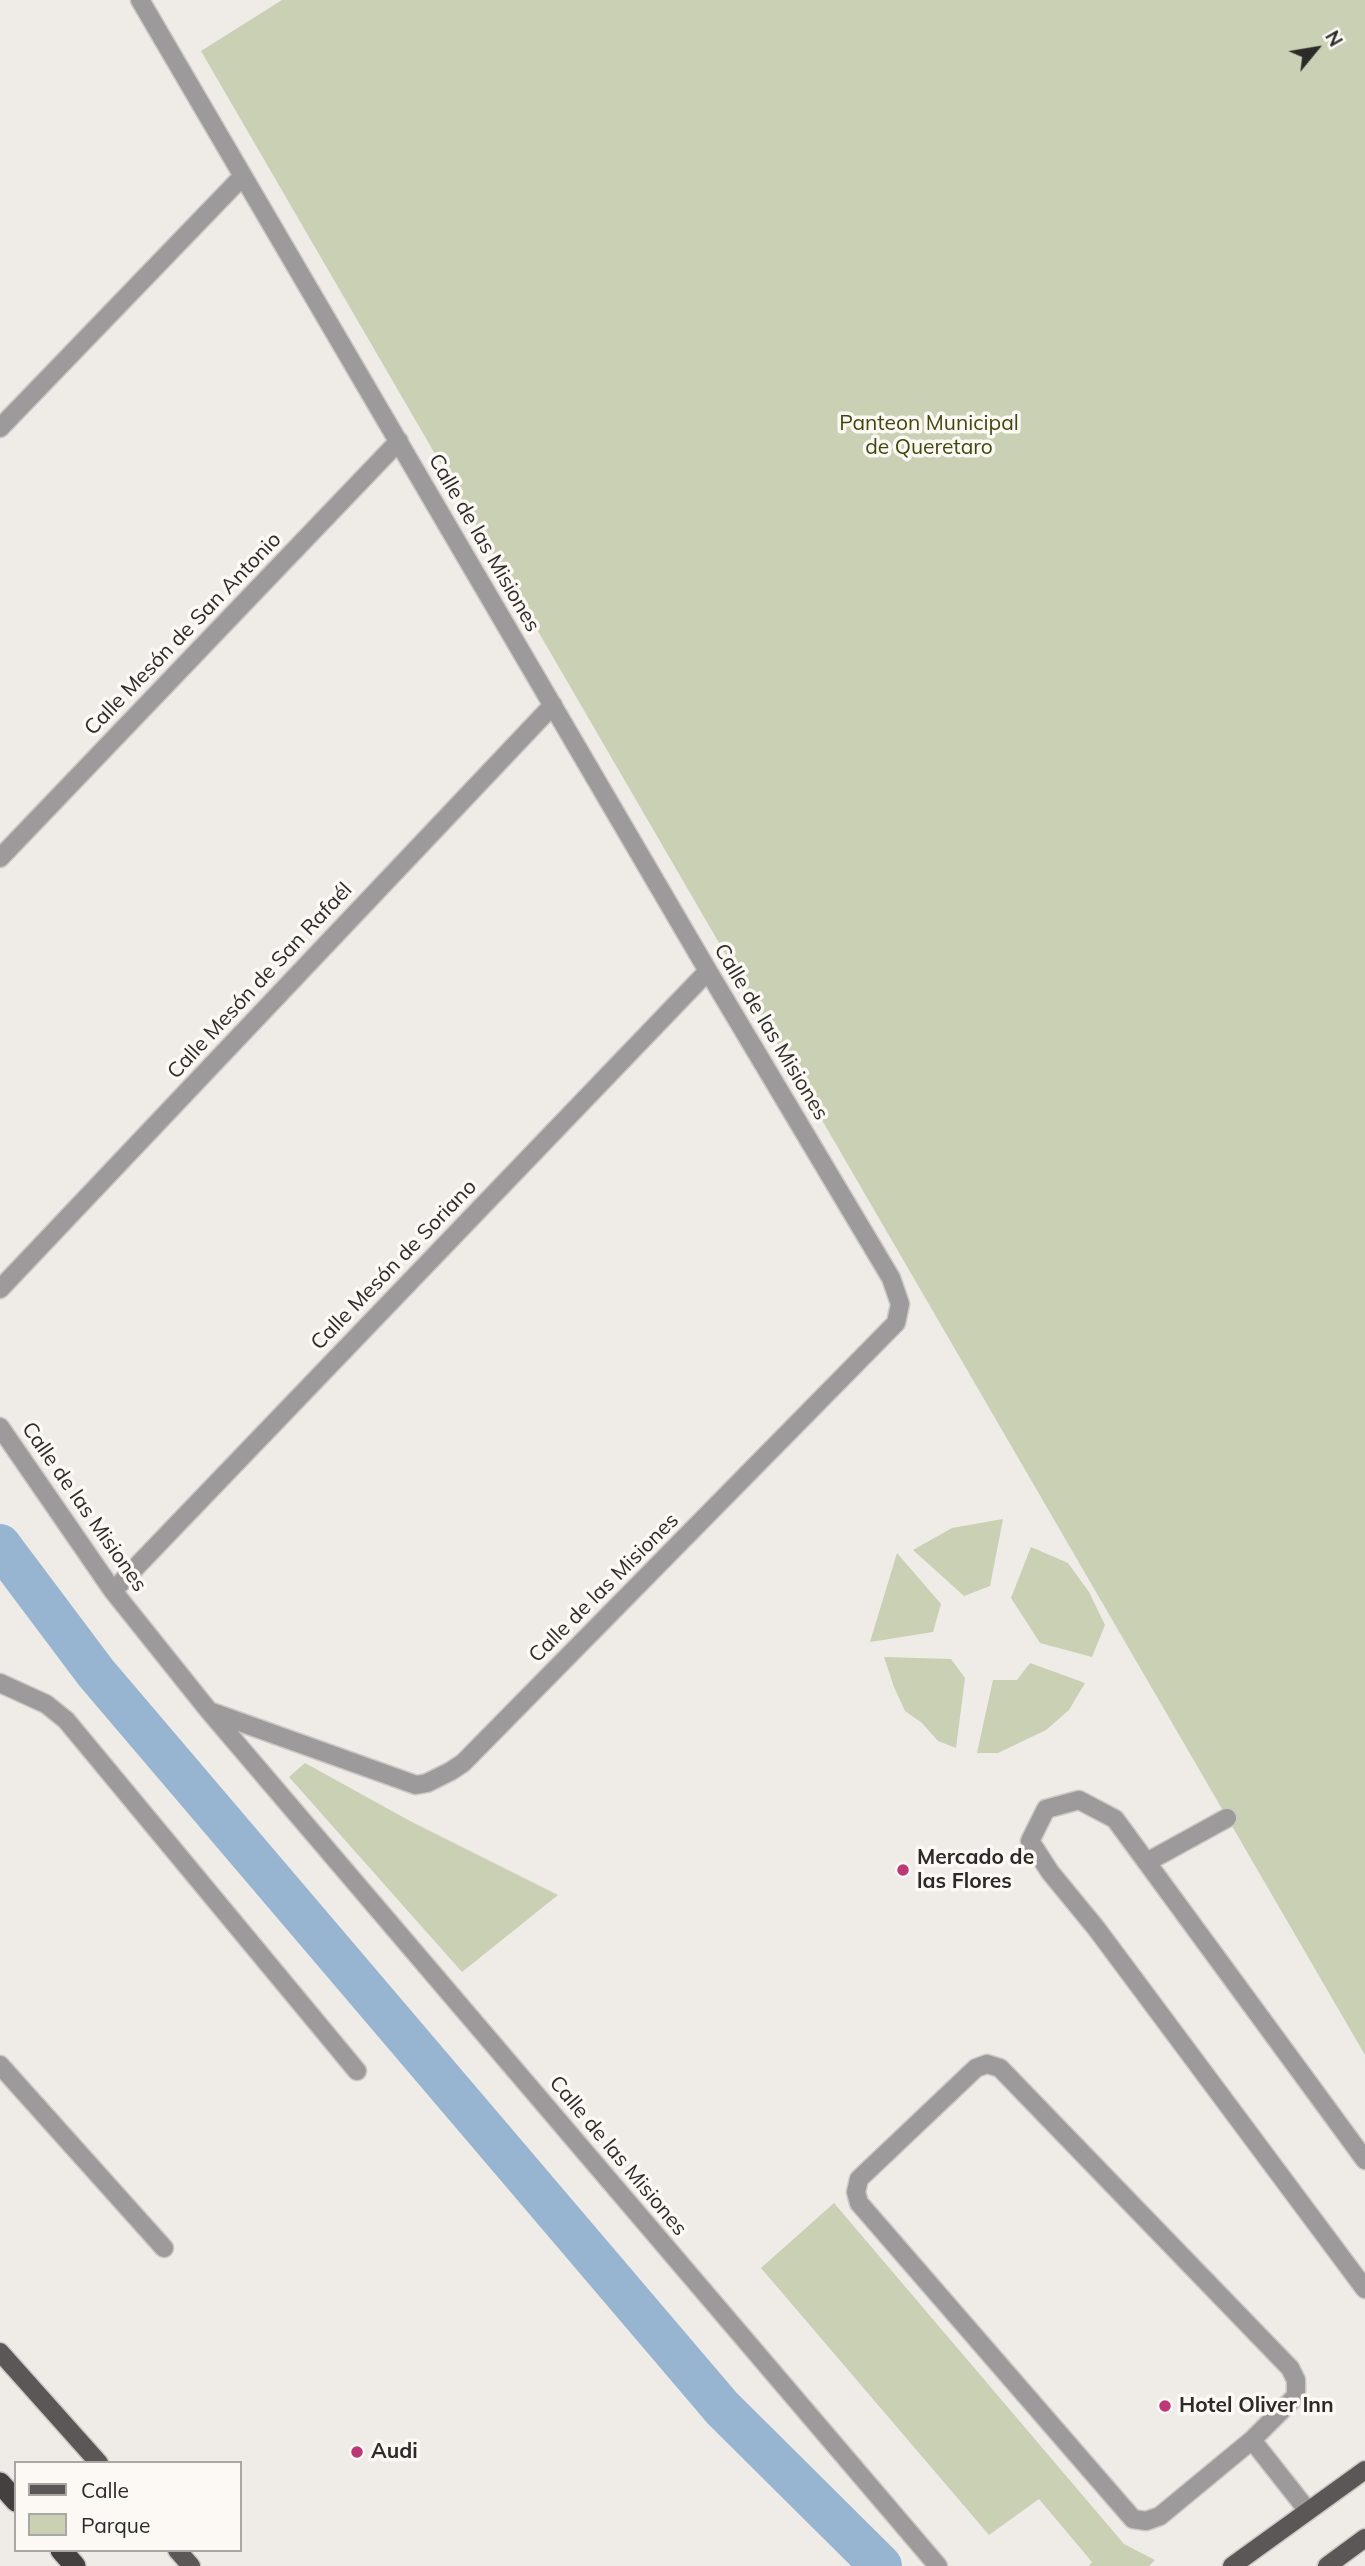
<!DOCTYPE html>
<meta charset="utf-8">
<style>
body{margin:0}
#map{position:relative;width:1365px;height:2566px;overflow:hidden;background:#efebe7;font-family:Mulish,sans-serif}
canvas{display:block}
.legend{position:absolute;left:14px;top:2461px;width:228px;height:91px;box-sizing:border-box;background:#fcf9f5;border:2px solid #a9a7a4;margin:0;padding:9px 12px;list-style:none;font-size:21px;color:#2c2b2a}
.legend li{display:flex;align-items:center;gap:14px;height:35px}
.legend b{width:35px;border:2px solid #a9a7a4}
.north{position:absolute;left:1281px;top:14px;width:70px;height:70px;-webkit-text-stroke:5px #fcf9f5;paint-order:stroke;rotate:60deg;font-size:19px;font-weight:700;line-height:28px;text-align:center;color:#2c2b2a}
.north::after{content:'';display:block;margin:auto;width:24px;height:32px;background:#2c2b2a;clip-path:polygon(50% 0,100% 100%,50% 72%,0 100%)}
</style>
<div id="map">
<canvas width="1365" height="2566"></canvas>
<ul class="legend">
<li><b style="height:9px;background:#5b5757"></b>Calle</li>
<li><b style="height:19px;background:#c9d0b3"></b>Parque</li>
</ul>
<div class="north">N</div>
</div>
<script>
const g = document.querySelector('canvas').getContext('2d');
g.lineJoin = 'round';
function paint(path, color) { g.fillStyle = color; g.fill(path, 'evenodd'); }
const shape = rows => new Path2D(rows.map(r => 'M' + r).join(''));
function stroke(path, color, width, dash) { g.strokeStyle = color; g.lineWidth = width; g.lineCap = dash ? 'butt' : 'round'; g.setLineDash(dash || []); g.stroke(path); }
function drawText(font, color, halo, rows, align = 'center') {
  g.font = font + ' Mulish,sans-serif'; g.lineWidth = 7; g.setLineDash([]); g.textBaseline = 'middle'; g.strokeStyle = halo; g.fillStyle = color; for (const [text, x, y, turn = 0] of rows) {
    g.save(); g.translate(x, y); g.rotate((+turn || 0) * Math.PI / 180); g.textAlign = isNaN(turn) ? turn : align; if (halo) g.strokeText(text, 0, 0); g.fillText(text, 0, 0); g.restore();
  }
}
const green = shape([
 [282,0,1365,0,1365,2055,201,51],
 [1003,1519,990,1586,964,1596,913,1550,952,1528],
 [1031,1547,1068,1563,1089,1592,1105,1625,1092,1657,1040,1643,1011,1598],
 [897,1553,941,1604,933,1632,870,1642],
 [884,1657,951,1659,965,1678,956,1748,938,1741,922,1723,905,1711,894,1687],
 [1030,1663,1085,1683,1069,1710,1046,1730,998,1753,977,1753,993,1680,1017,1680],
 [305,1763,410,1821,558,1895,462,1972,289,1777],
 [834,2203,1124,2544,1155,2560,1149,2566,1089,2566,1092,2562,1039,2499,989,2535,761,2268]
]);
const canal = shape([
 [0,1545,96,1673,722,2408,881,2566]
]);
const minor = shape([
 [140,0,708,971,891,1278,900,1304,896,1323,463,1763,451,1771,427,1783,416,1785,209,1711],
 [0,428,242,177],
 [0,858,399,441],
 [0,1289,553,705],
 [0,1427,113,1591,209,1711,938,2566],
 [113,1591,708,971],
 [0,1683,46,1704,66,1720,357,2071],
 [1147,1862,1227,1818],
 [987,2064,1000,2068,1290,2368,1296,2380,1296,2396,1252,2440,1160,2516,1146,2521,1133,2519,859,2203,856,2192,859,2179,976,2068,987,2064],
 [0,2065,164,2248],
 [1365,2160,1115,1819,1079,1800,1046,1809,1030,1841,1050,1872,1096,1928,1365,2289],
 [1252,2440,1308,2511]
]);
const major = shape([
 [0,2352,99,2463],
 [177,2550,191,2566],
 [1232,2566,1365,2470],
 [1327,2566,1365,2538]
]);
const highway = shape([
 [0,2483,16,2501],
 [61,2550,75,2566]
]);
const markers = [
 [903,1870,7,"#be3776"],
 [1165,2406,7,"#be3776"],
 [357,2452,7,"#be3776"]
];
const parkNames = [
 ["Panteon Municipal",929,424],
 ["de Queretaro",929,448]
];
const streetNames = [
 ["Calle de las Misiones",484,543,60],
 ["Calle Mesón de San Antonio",183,634,-46],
 ["Calle Mesón de San Rafaél",260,981,-47],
 ["Calle de las Misiones",771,1032,59],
 ["Calle Mesón de Soriano",394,1265,-46],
 ["Calle de las Misiones",84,1507,55],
 ["Calle de las Misiones",604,1588,-45],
 ["Calle de las Misiones",618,2156,50]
];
const poiNames = [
 ["Mercado de",917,1858],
 ["las Flores",917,1882],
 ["Hotel Oliver Inn",1179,2406],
 ["Audi",371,2452]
];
paint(green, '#c9d0b3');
stroke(canal, '#97b4d0', 42);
stroke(minor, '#ccc8c5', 21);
stroke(major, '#ccc8c5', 21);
stroke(highway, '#ccc8c5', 24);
stroke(minor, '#9c9a9a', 18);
stroke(major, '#5b5757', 18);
stroke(highway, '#444040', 21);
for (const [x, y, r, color] of markers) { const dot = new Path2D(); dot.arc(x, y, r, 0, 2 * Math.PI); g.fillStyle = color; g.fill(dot); stroke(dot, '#fcf9f5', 2.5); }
drawText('21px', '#3f480c', '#fcf9f5', parkNames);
drawText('21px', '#2c2b2a', '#fcf9f5', streetNames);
drawText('bold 21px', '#2c2b2a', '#fcf9f5', poiNames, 'left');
</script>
